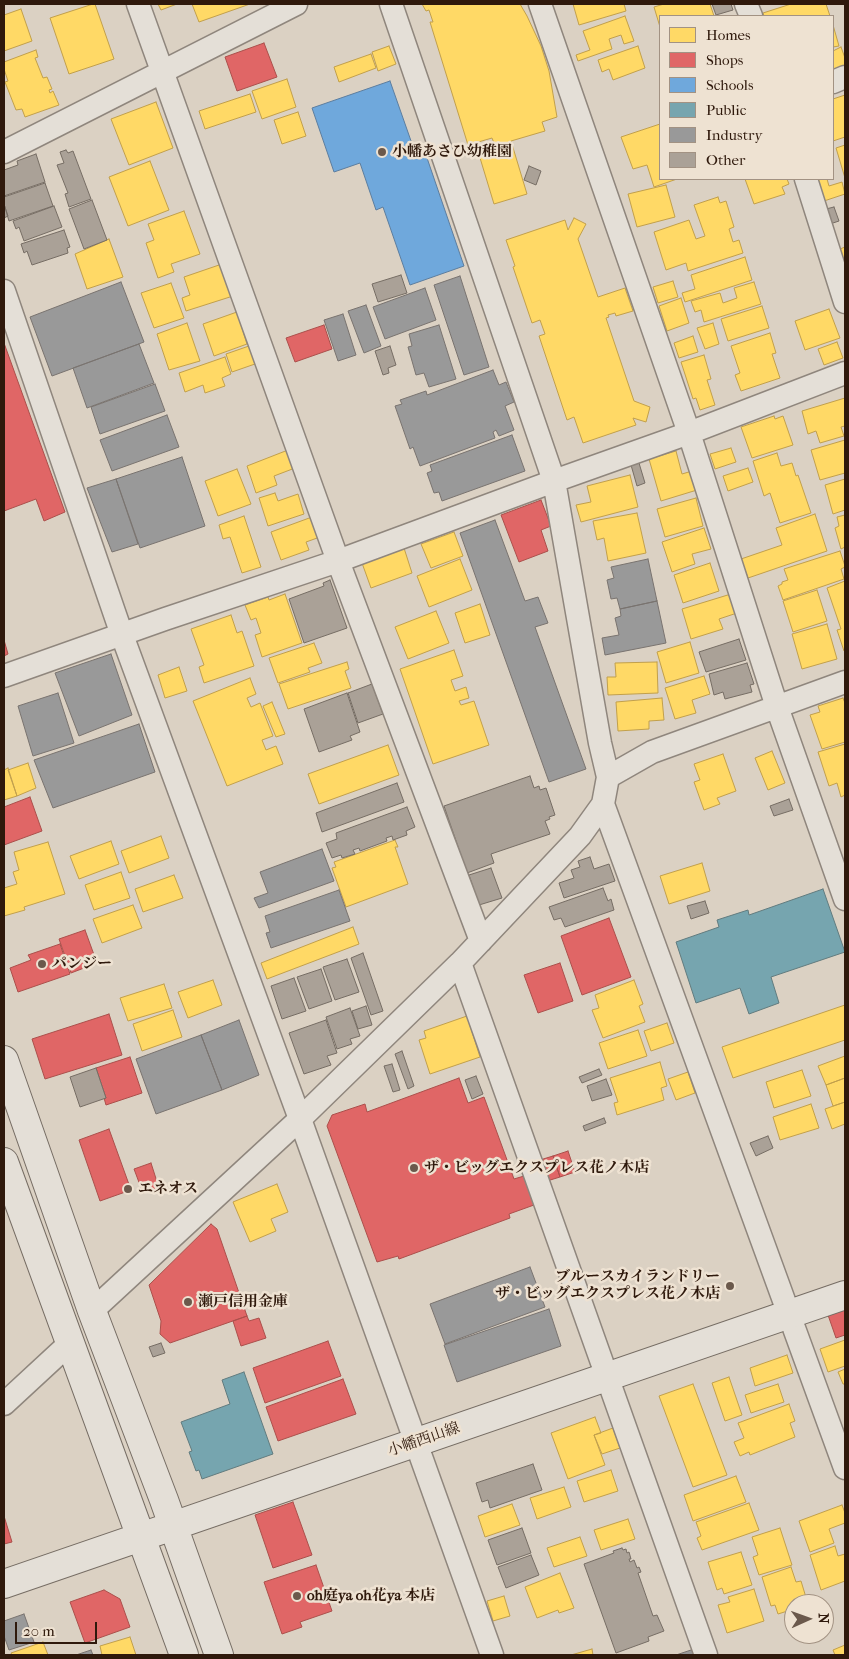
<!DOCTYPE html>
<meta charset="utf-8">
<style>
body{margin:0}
#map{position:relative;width:849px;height:1659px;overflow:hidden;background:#dbd1c3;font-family:"IM FELL French Canon",serif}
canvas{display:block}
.frame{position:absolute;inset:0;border:5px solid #2f190c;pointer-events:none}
.legend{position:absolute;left:659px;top:15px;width:175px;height:165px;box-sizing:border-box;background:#eee2d2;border:1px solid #a29283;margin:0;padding:6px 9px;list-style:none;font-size:15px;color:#2f190c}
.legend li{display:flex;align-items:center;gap:10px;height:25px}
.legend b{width:25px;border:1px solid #a29283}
.north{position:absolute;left:784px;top:1594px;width:50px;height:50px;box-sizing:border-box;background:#eee2d2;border:1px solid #a29283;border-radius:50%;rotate:88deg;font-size:14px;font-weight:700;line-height:20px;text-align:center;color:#2f190c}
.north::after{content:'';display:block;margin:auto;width:18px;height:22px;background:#6b594c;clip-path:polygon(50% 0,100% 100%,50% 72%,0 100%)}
.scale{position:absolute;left:15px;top:1622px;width:82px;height:22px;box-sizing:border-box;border:2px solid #2f190c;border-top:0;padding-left:6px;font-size:15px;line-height:18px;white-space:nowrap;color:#2f190c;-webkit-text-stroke:4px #eee2d2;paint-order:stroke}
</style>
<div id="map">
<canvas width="849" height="1659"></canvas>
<div class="frame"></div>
<ul class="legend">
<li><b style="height:14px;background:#ffd966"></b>Homes</li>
<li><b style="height:14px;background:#e06666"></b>Shops</li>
<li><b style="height:14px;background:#6fa8dc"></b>Schools</li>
<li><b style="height:14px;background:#76a5af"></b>Public</li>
<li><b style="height:14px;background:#999"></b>Industry</li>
<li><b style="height:14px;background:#aaa197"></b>Other</li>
</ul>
<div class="north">N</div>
<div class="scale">20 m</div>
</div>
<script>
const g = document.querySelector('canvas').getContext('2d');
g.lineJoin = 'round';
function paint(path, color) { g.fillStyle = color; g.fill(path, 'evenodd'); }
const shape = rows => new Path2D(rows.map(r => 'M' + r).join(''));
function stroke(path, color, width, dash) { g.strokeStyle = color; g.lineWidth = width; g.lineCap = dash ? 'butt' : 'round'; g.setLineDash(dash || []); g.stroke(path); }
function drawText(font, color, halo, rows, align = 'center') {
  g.font = font + ' "IM FELL French Canon","Noto Serif JP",serif'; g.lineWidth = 5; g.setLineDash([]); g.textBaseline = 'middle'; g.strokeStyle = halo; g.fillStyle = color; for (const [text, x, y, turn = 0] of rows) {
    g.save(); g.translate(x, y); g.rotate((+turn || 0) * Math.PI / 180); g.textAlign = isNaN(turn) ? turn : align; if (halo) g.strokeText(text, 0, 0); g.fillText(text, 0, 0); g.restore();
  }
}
const homes = shape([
 [93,4,95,4,114,59,69,74,50,18,93,4],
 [158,4,177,4,161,10,158,4],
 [192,4,250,4,199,22,192,4],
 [422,4,520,4,527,16,541,46,549,71,557,117,542,122,545,131,511,141,527,194,494,204,477,148,494,143,492,138,468,145,430,22,433,22,429,10,426,11,422,4],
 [573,4,624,4,626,11,579,25,573,4],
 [664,4,710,4,714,16,660,16,660,27,654,7,664,4],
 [791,4,826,4,830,16,764,16,763,13,791,4],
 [21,9,32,41,4,51,4,15,21,9],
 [625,16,634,41,624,44,621,35,609,39,612,49,578,61,576,55,590,50,583,31,625,16],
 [833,25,839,46,833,47,833,25],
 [389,46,396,64,378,71,372,52,389,46],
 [638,46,645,68,613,80,609,69,602,72,598,60,638,46],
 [841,47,845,58,845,74,833,78,833,51,841,47],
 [36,50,38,57,35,58,43,78,47,77,52,89,49,90,50,93,53,91,59,105,25,117,22,109,16,110,5,82,8,81,4,69,4,62,36,50],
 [371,54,376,68,339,82,334,67,371,54],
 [287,79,296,107,262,119,252,91,287,79],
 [250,94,256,112,205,129,199,111,250,94],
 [845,95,845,137,833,141,833,99,845,95],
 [156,102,173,148,129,165,111,119,156,102],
 [298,112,306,136,282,144,274,120,298,112],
 [660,124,660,179,677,179,654,187,647,165,633,169,621,137,660,124],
 [845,145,845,178,836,148,845,145],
 [150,161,169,210,128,226,109,177,150,161],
 [745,179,787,179,789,184,782,187,785,194,754,204,745,179],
 [814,179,827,179,829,186,842,182,845,194,821,202,814,179],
 [666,185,675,217,637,227,628,194,666,185],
 [718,197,720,203,726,201,734,227,729,229,733,242,739,240,743,253,688,271,686,263,666,270,654,232,689,220,696,239,705,236,694,205,718,197],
 [184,211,200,254,171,264,174,272,158,278,146,243,154,240,148,224,184,211],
 [574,218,586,224,578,239,598,297,625,288,633,311,616,316,615,313,608,315,609,317,606,318,634,401,650,407,646,422,633,418,636,425,583,443,574,417,567,420,539,336,545,334,540,320,532,323,513,267,515,266,506,240,565,220,568,230,574,218],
 [109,239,123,277,87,289,75,254,109,239],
 [845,247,845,265,840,249,845,247],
 [745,257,752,280,685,302,682,293,695,289,691,275,745,257],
 [222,264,233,296,186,311,182,298,190,295,184,277,222,264],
 [673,281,678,297,658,303,653,287,673,281],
 [754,282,761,304,704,322,701,310,695,312,691,301,720,293,723,303,737,298,734,288,754,282],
 [171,283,184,318,154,328,141,293,171,283],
 [681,298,689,323,667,331,659,306,681,298],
 [762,306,769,328,728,341,721,319,762,306],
 [829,309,840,338,805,350,795,321,829,309],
 [237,312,247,344,214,356,203,324,237,312],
 [187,323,200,361,169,370,157,334,187,323],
 [713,323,719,344,705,349,697,328,713,323],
 [770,333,776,353,772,354,780,378,741,391,735,375,740,373,731,346,770,333],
 [693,336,698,352,679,358,674,343,693,336],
 [837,342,843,358,824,365,818,349,837,342],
 [249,346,255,364,232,372,226,354,249,346],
 [704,355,711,379,707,380,715,405,700,410,696,398,693,399,681,362,704,355],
 [225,357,231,374,222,378,225,386,205,393,203,385,185,392,179,373,225,357],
 [845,398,845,426,841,427,844,436,820,443,816,431,808,434,802,411,845,398],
 [774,416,775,419,783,416,793,445,752,458,741,427,774,416],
 [845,440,845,473,820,480,811,450,845,440],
 [731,448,736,462,715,469,710,454,731,448],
 [288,450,295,468,274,476,277,485,256,493,247,466,288,450],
 [676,451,682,474,692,471,697,490,661,501,649,459,676,451],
 [777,453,781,466,792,463,796,476,798,475,811,513,780,523,770,493,764,496,753,461,777,453],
 [748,468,753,482,728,491,723,476,748,468],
 [237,469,251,504,218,516,205,481,237,469],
 [630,475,638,507,581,522,576,505,591,502,587,486,630,475],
 [845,479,845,510,833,514,825,485,845,479],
 [275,493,278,501,298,494,304,514,268,526,259,498,275,493],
 [696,498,703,526,665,537,657,509,696,498],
 [637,513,646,553,608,561,604,538,597,540,593,521,637,513],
 [815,514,827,551,748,578,741,559,782,545,776,528,815,514],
 [845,515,845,547,841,549,835,528,839,526,837,517,845,515],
 [244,516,261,567,242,573,230,537,223,539,219,525,244,516],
 [312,517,320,537,306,542,309,550,281,560,271,532,312,517],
 [704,528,711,549,692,554,695,564,672,572,662,542,704,528],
 [454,532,463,556,431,568,421,544,454,532],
 [404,548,412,573,371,588,362,563,404,548],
 [840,551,845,566,845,567,841,569,844,579,783,600,778,586,782,584,782,582,788,580,784,569,840,551],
 [460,559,472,590,429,607,417,576,460,559],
 [710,563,719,591,683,603,674,575,710,563],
 [845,581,845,650,844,651,837,630,841,629,827,588,845,581],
 [817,590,827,621,793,632,783,601,817,590],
 [285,594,302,643,262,657,255,635,261,633,256,618,251,620,245,605,268,597,269,600,285,594],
 [731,594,737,613,719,619,723,629,691,639,682,609,731,594],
 [480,604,490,635,465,643,455,613,480,604],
 [436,611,449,643,408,659,395,627,436,611],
 [231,615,237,633,242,631,254,666,204,683,199,667,204,665,191,629,231,615],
 [827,624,837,659,802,669,792,634,827,624],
 [690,642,699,673,666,683,657,652,690,642],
 [314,643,322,663,308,668,310,672,278,683,269,658,314,643],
 [454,650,463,676,451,680,455,691,466,687,469,698,459,701,461,705,474,701,489,745,433,764,400,669,454,650],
 [347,662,349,669,345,671,351,688,288,709,279,684,347,662],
 [657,662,658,693,608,695,607,677,616,677,615,663,657,662],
 [179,667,187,691,165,698,158,675,179,667],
 [704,676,710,694,692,700,696,713,675,719,665,688,704,676],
 [250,678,256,694,247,698,251,707,260,703,273,736,262,740,266,750,276,746,283,764,227,786,193,701,250,678],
 [662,698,664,720,649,721,649,729,618,731,616,702,662,698],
 [843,698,845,703,845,742,822,749,810,715,820,712,818,706,843,698],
 [272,702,285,734,276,737,263,706,272,702],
 [845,744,845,795,841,797,837,783,829,786,818,752,845,744],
 [388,745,399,775,319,804,308,774,388,745],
 [772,751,785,783,768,790,755,758,772,751],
 [723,754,736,791,717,798,720,804,704,810,694,782,700,780,694,764,723,754],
 [28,763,36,788,17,796,8,770,28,763],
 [8,768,17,796,4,800,4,770,8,768],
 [161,836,169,858,129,873,121,851,161,836],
 [395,840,398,847,395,847,408,884,346,907,332,868,336,867,334,862,395,840],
 [111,841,119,864,79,879,70,856,111,841],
 [48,842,65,894,24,907,25,910,4,916,4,888,17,884,13,872,19,870,14,852,48,842],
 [702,863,710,891,669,904,660,876,702,863],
 [121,872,130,898,94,910,85,885,121,872],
 [174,875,183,898,143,912,135,889,174,875],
 [133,905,142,928,102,943,93,919,133,905],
 [353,927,359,944,267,979,261,963,353,927],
 [213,980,222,1005,188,1018,178,992,213,980],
 [634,980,643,1004,639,1006,645,1022,603,1038,592,1010,599,1008,595,995,634,980],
 [164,984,172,1008,128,1021,120,998,164,984],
 [845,1005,845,1040,733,1078,722,1047,845,1005],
 [173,1010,182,1037,142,1051,133,1024,173,1010],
 [467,1016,480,1057,430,1074,419,1040,426,1038,424,1031,467,1016],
 [667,1023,674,1043,651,1051,644,1031,667,1023],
 [638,1030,647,1056,608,1069,599,1043,638,1030],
 [845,1056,845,1078,826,1085,818,1066,845,1056],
 [660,1062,667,1086,661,1088,664,1100,617,1115,614,1103,618,1102,610,1078,660,1062],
 [802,1070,811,1096,774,1108,766,1082,802,1070],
 [688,1072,695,1093,676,1100,668,1079,688,1072],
 [845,1078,845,1102,833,1106,826,1085,845,1078],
 [845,1102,845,1124,832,1129,825,1109,845,1102],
 [811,1104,819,1128,780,1140,773,1117,811,1104],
 [277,1184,288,1212,271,1219,276,1231,250,1242,233,1202,277,1184],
 [845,1340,845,1366,828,1372,820,1349,845,1340],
 [787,1355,793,1373,755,1386,750,1368,787,1355],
 [845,1369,845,1384,843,1384,838,1372,845,1369],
 [729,1377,742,1415,725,1421,712,1383,729,1377],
 [693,1384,727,1475,693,1487,659,1396,693,1384],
 [778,1384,784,1402,751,1413,745,1395,778,1384],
 [789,1404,795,1421,790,1423,795,1437,750,1455,749,1452,740,1456,734,1442,744,1438,738,1423,789,1404],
 [595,1417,601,1433,594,1435,605,1465,568,1479,551,1433,595,1417],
 [613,1428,620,1448,602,1454,594,1435,613,1428],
 [611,1470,618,1491,584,1502,577,1481,611,1470],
 [736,1476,746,1502,693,1521,684,1495,736,1476],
 [564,1487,571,1507,537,1519,530,1498,564,1487],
 [749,1503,759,1530,702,1550,697,1538,701,1536,696,1522,749,1503],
 [512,1504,520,1525,485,1537,478,1516,512,1504],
 [842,1505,845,1513,845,1523,829,1529,834,1543,810,1552,799,1521,842,1505],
 [628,1519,635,1539,601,1550,594,1530,628,1519],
 [780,1528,792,1565,759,1575,753,1557,758,1555,752,1537,780,1528],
 [580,1537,587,1556,554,1567,547,1548,580,1537],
 [835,1546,838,1556,845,1554,845,1581,821,1590,810,1555,835,1546],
 [741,1552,752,1585,724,1594,722,1588,717,1590,708,1562,741,1552],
 [791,1567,796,1582,801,1581,808,1604,794,1604,794,1609,778,1614,775,1605,771,1606,762,1577,791,1567],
 [560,1573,574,1608,559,1613,558,1610,537,1618,525,1587,560,1573],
 [754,1589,764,1621,727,1633,718,1605,730,1602,728,1597,754,1589],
 [504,1596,510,1616,493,1621,487,1601,504,1596],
 [130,1637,136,1655,102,1655,100,1646,130,1637],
 [43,1642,48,1655,12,1655,11,1653,43,1642],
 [845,1645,845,1655,835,1655,833,1650,845,1645],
 [592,1649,593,1655,571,1655,592,1649]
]);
const shops = shape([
 [264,43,277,77,237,91,225,57,264,43],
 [324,325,332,349,295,362,286,338,324,325],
 [4,343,65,512,44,521,36,499,4,511,4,343],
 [541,500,551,526,541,530,548,551,519,562,501,515,541,500],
 [4,640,8,654,4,656,4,640],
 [30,797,42,831,4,845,4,807,30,797],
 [609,918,631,977,582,995,561,936,609,918],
 [85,930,97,963,71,973,59,939,85,930],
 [60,944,70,974,18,992,10,968,31,960,28,955,60,944],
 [560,963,573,1001,538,1013,524,975,560,963],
 [109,1014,122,1055,45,1079,32,1039,109,1014],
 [130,1057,142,1093,106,1105,104,1098,106,1098,96,1068,130,1057],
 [459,1078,468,1103,484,1097,514,1179,524,1176,534,1205,509,1214,510,1218,399,1259,398,1256,377,1262,327,1126,332,1115,365,1104,367,1112,459,1078],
 [109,1129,131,1190,100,1201,79,1140,109,1129],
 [568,1151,575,1172,560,1177,553,1156,568,1151],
 [553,1156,560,1177,547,1181,540,1160,553,1156],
 [151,1163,159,1188,143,1193,134,1169,151,1163],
 [211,1224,217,1229,247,1316,170,1343,160,1334,161,1321,149,1285,211,1224],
 [845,1309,845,1335,836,1338,828,1315,845,1309],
 [247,1316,249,1321,259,1318,266,1338,241,1346,233,1321,247,1316],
 [328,1341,341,1376,265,1403,253,1368,328,1341],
 [343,1379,356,1414,278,1441,266,1407,343,1379],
 [293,1502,312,1555,273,1568,255,1515,293,1502],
 [4,1516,12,1542,4,1544,4,1516],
 [316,1565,332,1611,300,1622,302,1627,282,1634,264,1582,316,1565],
 [104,1590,120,1599,130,1627,85,1643,70,1602,104,1590]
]);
const schools = shape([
 [390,81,417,158,426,155,464,266,410,285,383,207,376,210,360,163,334,172,312,108,390,81]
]);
const public = shape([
 [823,889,845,952,771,977,779,1003,749,1014,740,988,696,1003,676,942,719,927,717,920,748,910,749,915,823,889],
 [244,1372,273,1454,202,1479,199,1470,196,1471,189,1452,192,1451,181,1422,230,1404,222,1380,244,1372]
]);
const industry = shape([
 [460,276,489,367,464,375,434,285,460,276],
 [121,282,144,342,52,376,30,317,121,282],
 [425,288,436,320,385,339,373,307,425,288],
 [366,305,381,346,364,353,348,311,366,305],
 [343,314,356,355,338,361,324,320,343,314],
 [439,325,456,379,429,387,424,373,416,375,408,347,412,346,409,334,439,325],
 [139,344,154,383,87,408,73,368,139,344],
 [493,370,499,385,506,382,514,402,505,406,514,430,499,436,496,430,493,432,495,438,420,466,413,447,410,449,395,406,402,404,400,400,426,391,427,395,493,370],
 [155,384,165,411,100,434,91,407,155,384],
 [167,415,179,447,112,471,100,440,167,415],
 [512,435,525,471,442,501,439,492,434,493,427,473,432,471,430,465,512,435],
 [182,457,205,526,140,548,116,479,182,457],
 [116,479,138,544,112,552,87,488,116,479],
 [495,520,525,601,538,597,548,623,535,627,586,769,549,782,460,533,495,520],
 [648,559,657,601,620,609,617,598,611,599,607,580,614,578,611,567,648,559],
 [657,601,666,643,605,655,602,638,619,635,615,618,621,616,620,609,657,601],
 [111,654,132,715,79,736,55,673,111,654],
 [58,693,74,743,33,756,18,706,58,693],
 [139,724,155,772,53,808,34,760,139,724],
 [322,849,334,881,259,908,254,898,268,893,260,872,322,849],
 [339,890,350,921,271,948,266,933,270,932,265,916,339,890],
 [239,1020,259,1075,222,1090,201,1035,239,1020],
 [201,1035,222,1090,156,1114,136,1059,201,1035],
 [530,1267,545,1307,445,1344,430,1304,530,1267],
 [549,1309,561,1346,457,1382,444,1345,549,1309],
 [24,1614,34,1642,9,1650,4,1636,4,1621,24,1614],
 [694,1649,696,1655,676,1655,694,1649],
 [91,1650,93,1655,76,1655,91,1650]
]);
const building = shape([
 [712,4,731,4,733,10,716,15,712,4],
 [66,150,68,153,73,151,91,199,69,207,65,194,68,193,57,165,64,163,60,152,66,150],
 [36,154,45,182,4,196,4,170,18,165,17,161,36,154],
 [529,166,541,171,536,185,524,180,529,166],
 [45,183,53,206,9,221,4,204,4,197,45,183],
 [92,200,107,240,84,249,69,209,92,200],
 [4,204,8,216,4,218,4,204],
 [54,206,62,227,24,241,19,227,16,229,13,221,54,206],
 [834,207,839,221,830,224,826,209,834,207],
 [64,230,70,247,67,248,68,253,32,265,27,251,24,253,21,244,64,230],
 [401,275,407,293,378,302,372,284,401,275],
 [390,346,396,365,388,368,389,373,383,375,375,351,390,346],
 [639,463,645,483,637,486,631,465,639,463],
 [330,580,347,628,304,643,289,599,324,586,323,583,330,580],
 [739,639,746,660,706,672,699,652,739,639],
 [747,663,754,684,750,685,752,692,725,699,723,692,714,695,709,674,747,663],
 [372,684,383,714,358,723,348,693,372,684],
 [347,693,360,732,350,736,352,740,319,752,304,709,347,693],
 [530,776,534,788,539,786,540,790,546,788,555,815,549,817,550,819,545,821,550,834,491,854,494,863,467,873,444,806,530,776],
 [397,783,404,802,322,832,316,813,397,783],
 [789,799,793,810,774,816,770,806,789,799],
 [407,807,415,827,406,831,407,835,393,840,392,836,386,838,387,841,360,851,359,848,353,850,355,854,342,858,341,855,332,858,326,843,337,839,336,833,407,807],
 [590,857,594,869,609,864,615,881,564,898,559,883,574,878,571,870,580,867,578,861,590,857],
 [491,868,502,898,479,905,469,875,491,868],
 [603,888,608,901,611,899,614,910,565,927,561,918,554,920,549,907,603,888],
 [705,901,709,913,691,919,687,906,705,901],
 [363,953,383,1011,371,1015,351,958,363,953],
 [347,959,359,992,335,1000,323,967,347,959],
 [321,969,332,1001,309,1009,297,977,321,969],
 [294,978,306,1011,282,1019,271,986,294,978],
 [366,1006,372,1025,358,1029,352,1011,366,1006],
 [350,1008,360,1036,350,1039,352,1044,337,1049,326,1017,350,1008],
 [326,1020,337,1053,327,1056,331,1065,304,1074,289,1033,326,1020],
 [402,1051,414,1086,408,1089,395,1054,402,1051],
 [392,1064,400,1090,393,1092,384,1066,392,1064],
 [96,1068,106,1098,80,1107,70,1077,96,1068],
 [599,1069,602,1075,582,1083,579,1077,599,1069],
 [476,1076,483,1094,472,1099,465,1080,476,1076],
 [606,1079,612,1095,592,1101,587,1086,606,1079],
 [604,1118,606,1123,585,1131,583,1126,604,1118],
 [768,1136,773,1148,756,1156,750,1143,768,1136],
 [161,1343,165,1353,153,1357,149,1347,161,1343],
 [533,1464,542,1490,490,1508,488,1500,482,1502,476,1483,533,1464],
 [522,1528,531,1553,497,1565,488,1540,522,1528],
 [622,1548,623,1550,626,1549,627,1553,629,1552,631,1559,629,1559,630,1562,634,1560,637,1568,639,1567,641,1572,638,1573,653,1616,657,1615,664,1631,648,1637,649,1641,616,1653,584,1564,614,1553,613,1551,622,1548],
 [531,1555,539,1575,506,1588,498,1567,531,1555]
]);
const street = shape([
 [138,4,338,561,481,941],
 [391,4,554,481,600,743,608,777],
 [540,4,689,433,777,707,845,899],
 [746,4,751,16],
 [833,82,845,77],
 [4,152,296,4],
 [806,179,845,302],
 [4,291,122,635,300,1119,492,1655],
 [4,676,165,619,338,561,554,481,689,433,845,373],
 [603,804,845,1468],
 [460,963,706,1655],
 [92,1311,300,1119,460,963,580,836,603,804,608,777,652,752,845,682],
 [4,1404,70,1343]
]);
const secondary = shape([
 [4,1060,92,1311,164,1500,219,1655],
 [4,1162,184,1655],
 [4,1584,845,1295]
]);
const markers = [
 [382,152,5,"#6b594c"],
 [42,964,5,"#6b594c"],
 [414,1168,5,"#6b594c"],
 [128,1189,5,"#6b594c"],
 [730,1286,5,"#6b594c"],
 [188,1302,5,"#6b594c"],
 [297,1596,5,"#6b594c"]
];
const poiNames = [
 ["小幡あさひ幼稚園",392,152],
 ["パンジー",52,964],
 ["ザ・ビッグエクスプレス花ノ木店",424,1168],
 ["エネオス",138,1189],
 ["ブルースカイランドリー",720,1277,"right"],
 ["ザ・ビッグエクスプレス花ノ木店",720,1294,"right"],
 ["瀬戸信用金庫",198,1302],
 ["oh庭ya oh花ya 本店",307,1596]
];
const streetNames = [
 ["小幡西山線",424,1440,-19]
];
paint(homes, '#ffd966');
stroke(homes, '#c19f4b', 1);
paint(shops, '#e06666');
stroke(shops, '#ab4f4b', 1);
paint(schools, '#6fa8dc');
stroke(schools, '#5c7d9e', 1);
paint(public, '#76a5af');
stroke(public, '#617b7e', 1);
paint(industry, '#999');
stroke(industry, '#79736f', 1);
paint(building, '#aaa197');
stroke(building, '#766d64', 1);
stroke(street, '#8f867d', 25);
stroke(secondary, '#766d64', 30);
stroke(street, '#e4dfd7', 22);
stroke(secondary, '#e4dfd7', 28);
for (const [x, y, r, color] of markers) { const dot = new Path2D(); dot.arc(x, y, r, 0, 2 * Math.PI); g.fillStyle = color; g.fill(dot); stroke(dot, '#eee2d2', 2); }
drawText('bold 15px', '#2f190c', '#eee2d2', poiNames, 'left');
drawText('15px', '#2f190c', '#eee2d2', streetNames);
</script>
